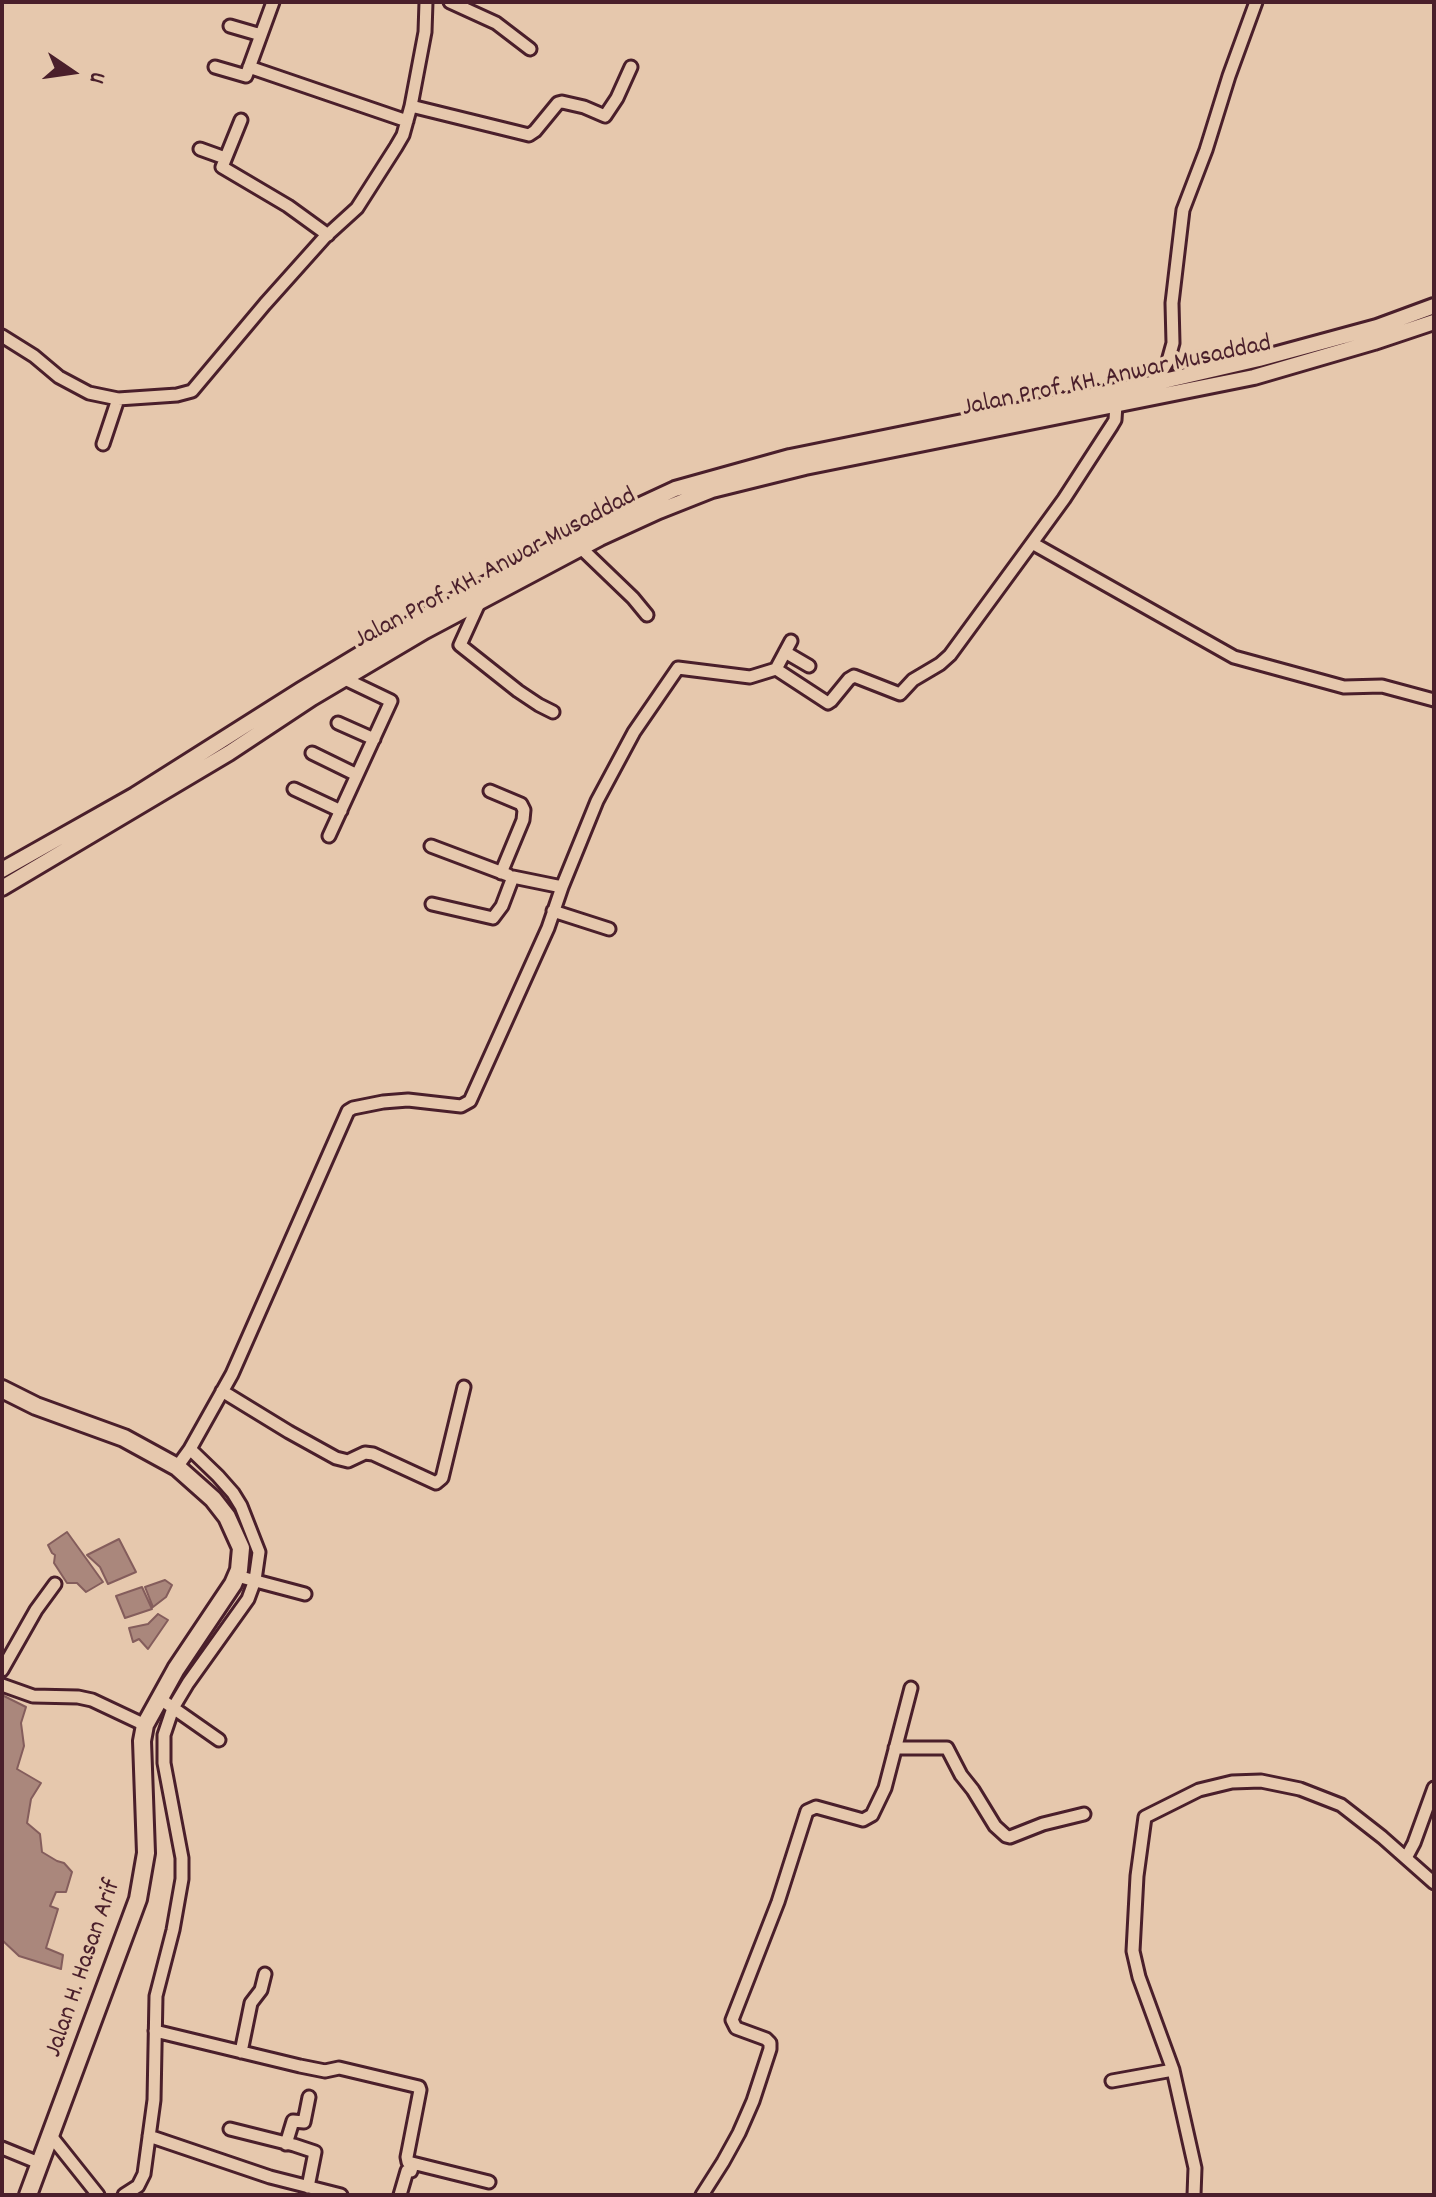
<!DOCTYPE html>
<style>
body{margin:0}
#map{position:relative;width:1436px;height:2197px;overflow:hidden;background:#e6c8ad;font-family:Dekko,sans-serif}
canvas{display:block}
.frame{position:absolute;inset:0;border:4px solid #4a1f2b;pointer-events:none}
.north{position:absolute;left:32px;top:32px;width:80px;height:80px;-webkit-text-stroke:6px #e6c8ad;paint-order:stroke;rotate:103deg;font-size:22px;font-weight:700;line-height:32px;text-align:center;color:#4a1f2b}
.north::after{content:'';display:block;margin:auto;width:28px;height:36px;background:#4a1f2b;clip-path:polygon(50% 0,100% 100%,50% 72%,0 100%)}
</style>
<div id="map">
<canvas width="1436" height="2197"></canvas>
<div class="frame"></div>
<div class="north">U</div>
</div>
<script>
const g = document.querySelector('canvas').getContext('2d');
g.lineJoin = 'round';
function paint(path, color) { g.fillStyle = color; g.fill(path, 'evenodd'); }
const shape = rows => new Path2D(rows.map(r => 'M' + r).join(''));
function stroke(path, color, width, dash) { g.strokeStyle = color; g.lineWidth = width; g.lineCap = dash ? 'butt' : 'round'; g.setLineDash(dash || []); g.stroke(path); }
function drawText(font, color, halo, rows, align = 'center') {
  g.font = font + ' Dekko,sans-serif'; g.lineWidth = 7; g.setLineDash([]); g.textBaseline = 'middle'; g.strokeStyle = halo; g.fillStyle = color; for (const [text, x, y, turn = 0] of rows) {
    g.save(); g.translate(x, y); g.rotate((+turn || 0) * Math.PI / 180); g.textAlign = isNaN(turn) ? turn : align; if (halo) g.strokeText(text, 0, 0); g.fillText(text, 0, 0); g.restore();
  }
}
const water = shape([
 [67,1532,103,1582,86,1592,77,1583,67,1583,54,1563,55,1555,52,1553,48,1545,67,1532],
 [119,1539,136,1572,108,1584,100,1567,87,1555,119,1539],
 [165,1580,172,1585,166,1597,153,1607,145,1587,165,1580],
 [142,1587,152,1609,125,1618,116,1596,142,1587],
 [158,1614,168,1620,148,1649,139,1639,133,1642,129,1628,148,1624,158,1614],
 [2,1695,26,1707,21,1723,24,1746,17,1769,41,1783,31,1799,27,1823,40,1834,42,1852,57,1861,64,1863,72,1872,66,1892,56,1892,50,1906,58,1909,46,1948,63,1955,61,1969,19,1956,2,1940,2,1695]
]);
const minor = shape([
 [450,2,496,23,530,49],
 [230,26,261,35],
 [215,67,246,76,273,2],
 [249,67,407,121],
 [411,106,529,135,535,131,558,103,562,102,584,107,605,116,617,98,631,67],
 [241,120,222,167,288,206,328,235],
 [200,149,225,158],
 [2,336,34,356,59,377,89,393,118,399,177,395,192,391,265,304,324,238,357,208,396,147,403,135,411,106,425,32,426,2],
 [1156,388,1155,383,1168,361,1173,343,1172,303,1183,210,1206,150,1229,76,1256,2],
 [103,444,118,399],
 [1032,543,1064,499,1112,425,1115,420,1116,404],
 [581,548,633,598,647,615],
 [480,601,460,645,518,691,539,705,553,712],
 [785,652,809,666],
 [776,669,791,641],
 [338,723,374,739],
 [312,753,357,775],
 [294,789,341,811],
 [490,791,521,804,524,810,523,820,501,873],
 [329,836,391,701,345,679],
 [431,846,508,875],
 [432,904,493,918,502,906,513,877,562,887],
 [553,911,609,929],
 [222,1391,289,1432,336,1458,348,1461,365,1453,373,1454,436,1483,442,1478,464,1387],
 [177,1467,190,1449,232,1374,348,1111,353,1108,383,1102,408,1100,461,1106,470,1101,548,928,562,887,597,801,634,732,678,668,750,677,776,669,828,703,831,701,849,679,854,676,900,694,913,680,940,664,950,655,1032,543,1234,657,1344,687,1382,686,1434,700],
 [237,1576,305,1594],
 [2,1670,36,1610,55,1584],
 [2,1685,33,1696,78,1697,92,1700,145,1725],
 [159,1698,219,1740],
 [895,1748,947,1748,961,1775,973,1790,995,1826,1006,1836,1010,1837,1043,1824,1084,1814],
 [1406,1858,1414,1843,1434,1788],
 [155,2031,300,2066,325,2071,339,2068,419,2087,420,2090,407,2157,408,2162,489,2182],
 [241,2052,251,2003,261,1990,265,1974],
 [1112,2081,1173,2070],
 [230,2129,294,2145,315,2152,308,2187],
 [51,2136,98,2195],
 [149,2136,270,2177,341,2195],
 [286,2144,293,2121,304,2122,309,2097],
 [2,2148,39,2163],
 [124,2195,138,2186,144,2174,154,2100,156,1996,173,1930,182,1879,182,1858,164,1763,164,1735,173,1708,188,1683,248,1599,255,1580,259,1552,241,1506,233,1493,218,1476,190,1449],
 [400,2195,407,2171,411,2171,413,2164],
 [702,2195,723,2162,739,2133,753,2101,770,2049,770,2043,766,2039,736,2028,732,2020,778,1902,807,1811,816,1807,863,1820,872,1815,885,1788,911,1688],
 [1194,2195,1195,2168,1173,2070,1139,1977,1133,1951,1137,1876,1145,1817,1199,1790,1232,1782,1261,1781,1300,1789,1341,1805,1382,1837,1434,1883]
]);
const tertiary = shape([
 [2,870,135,795,301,690,415,621,593,527,675,489,790,457,1155,383,1259,359,1377,327,1434,306],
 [2,888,229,753,312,698,425,631,600,538,659,511,712,490,805,467,1254,377,1374,342,1434,322]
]);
const secondary = shape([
 [2,1389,36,1406,124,1438,177,1467,213,1499,227,1517,241,1548,239,1570,233,1584,176,1669,145,1725,142,1741,146,1853,138,1899,28,2195]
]);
const streetNames = [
 ["Jalan Prof. KH. Anwar Musaddad",1117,378,-12],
 ["Jalan Prof. KH. Anwar Musaddad",496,570,-28],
 ["Jalan H. Hasan Arif",85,1969,-71]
];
paint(water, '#aa877c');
stroke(water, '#845d5c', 2);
stroke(minor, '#4a1f2b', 17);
stroke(tertiary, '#4a1f2b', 20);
stroke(secondary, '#4a1f2b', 22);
stroke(minor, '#e6c8ad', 11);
stroke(tertiary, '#e6c8ad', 14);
stroke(secondary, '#e6c8ad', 16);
drawText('26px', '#4a1f2b', '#e6c8ad', streetNames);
</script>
